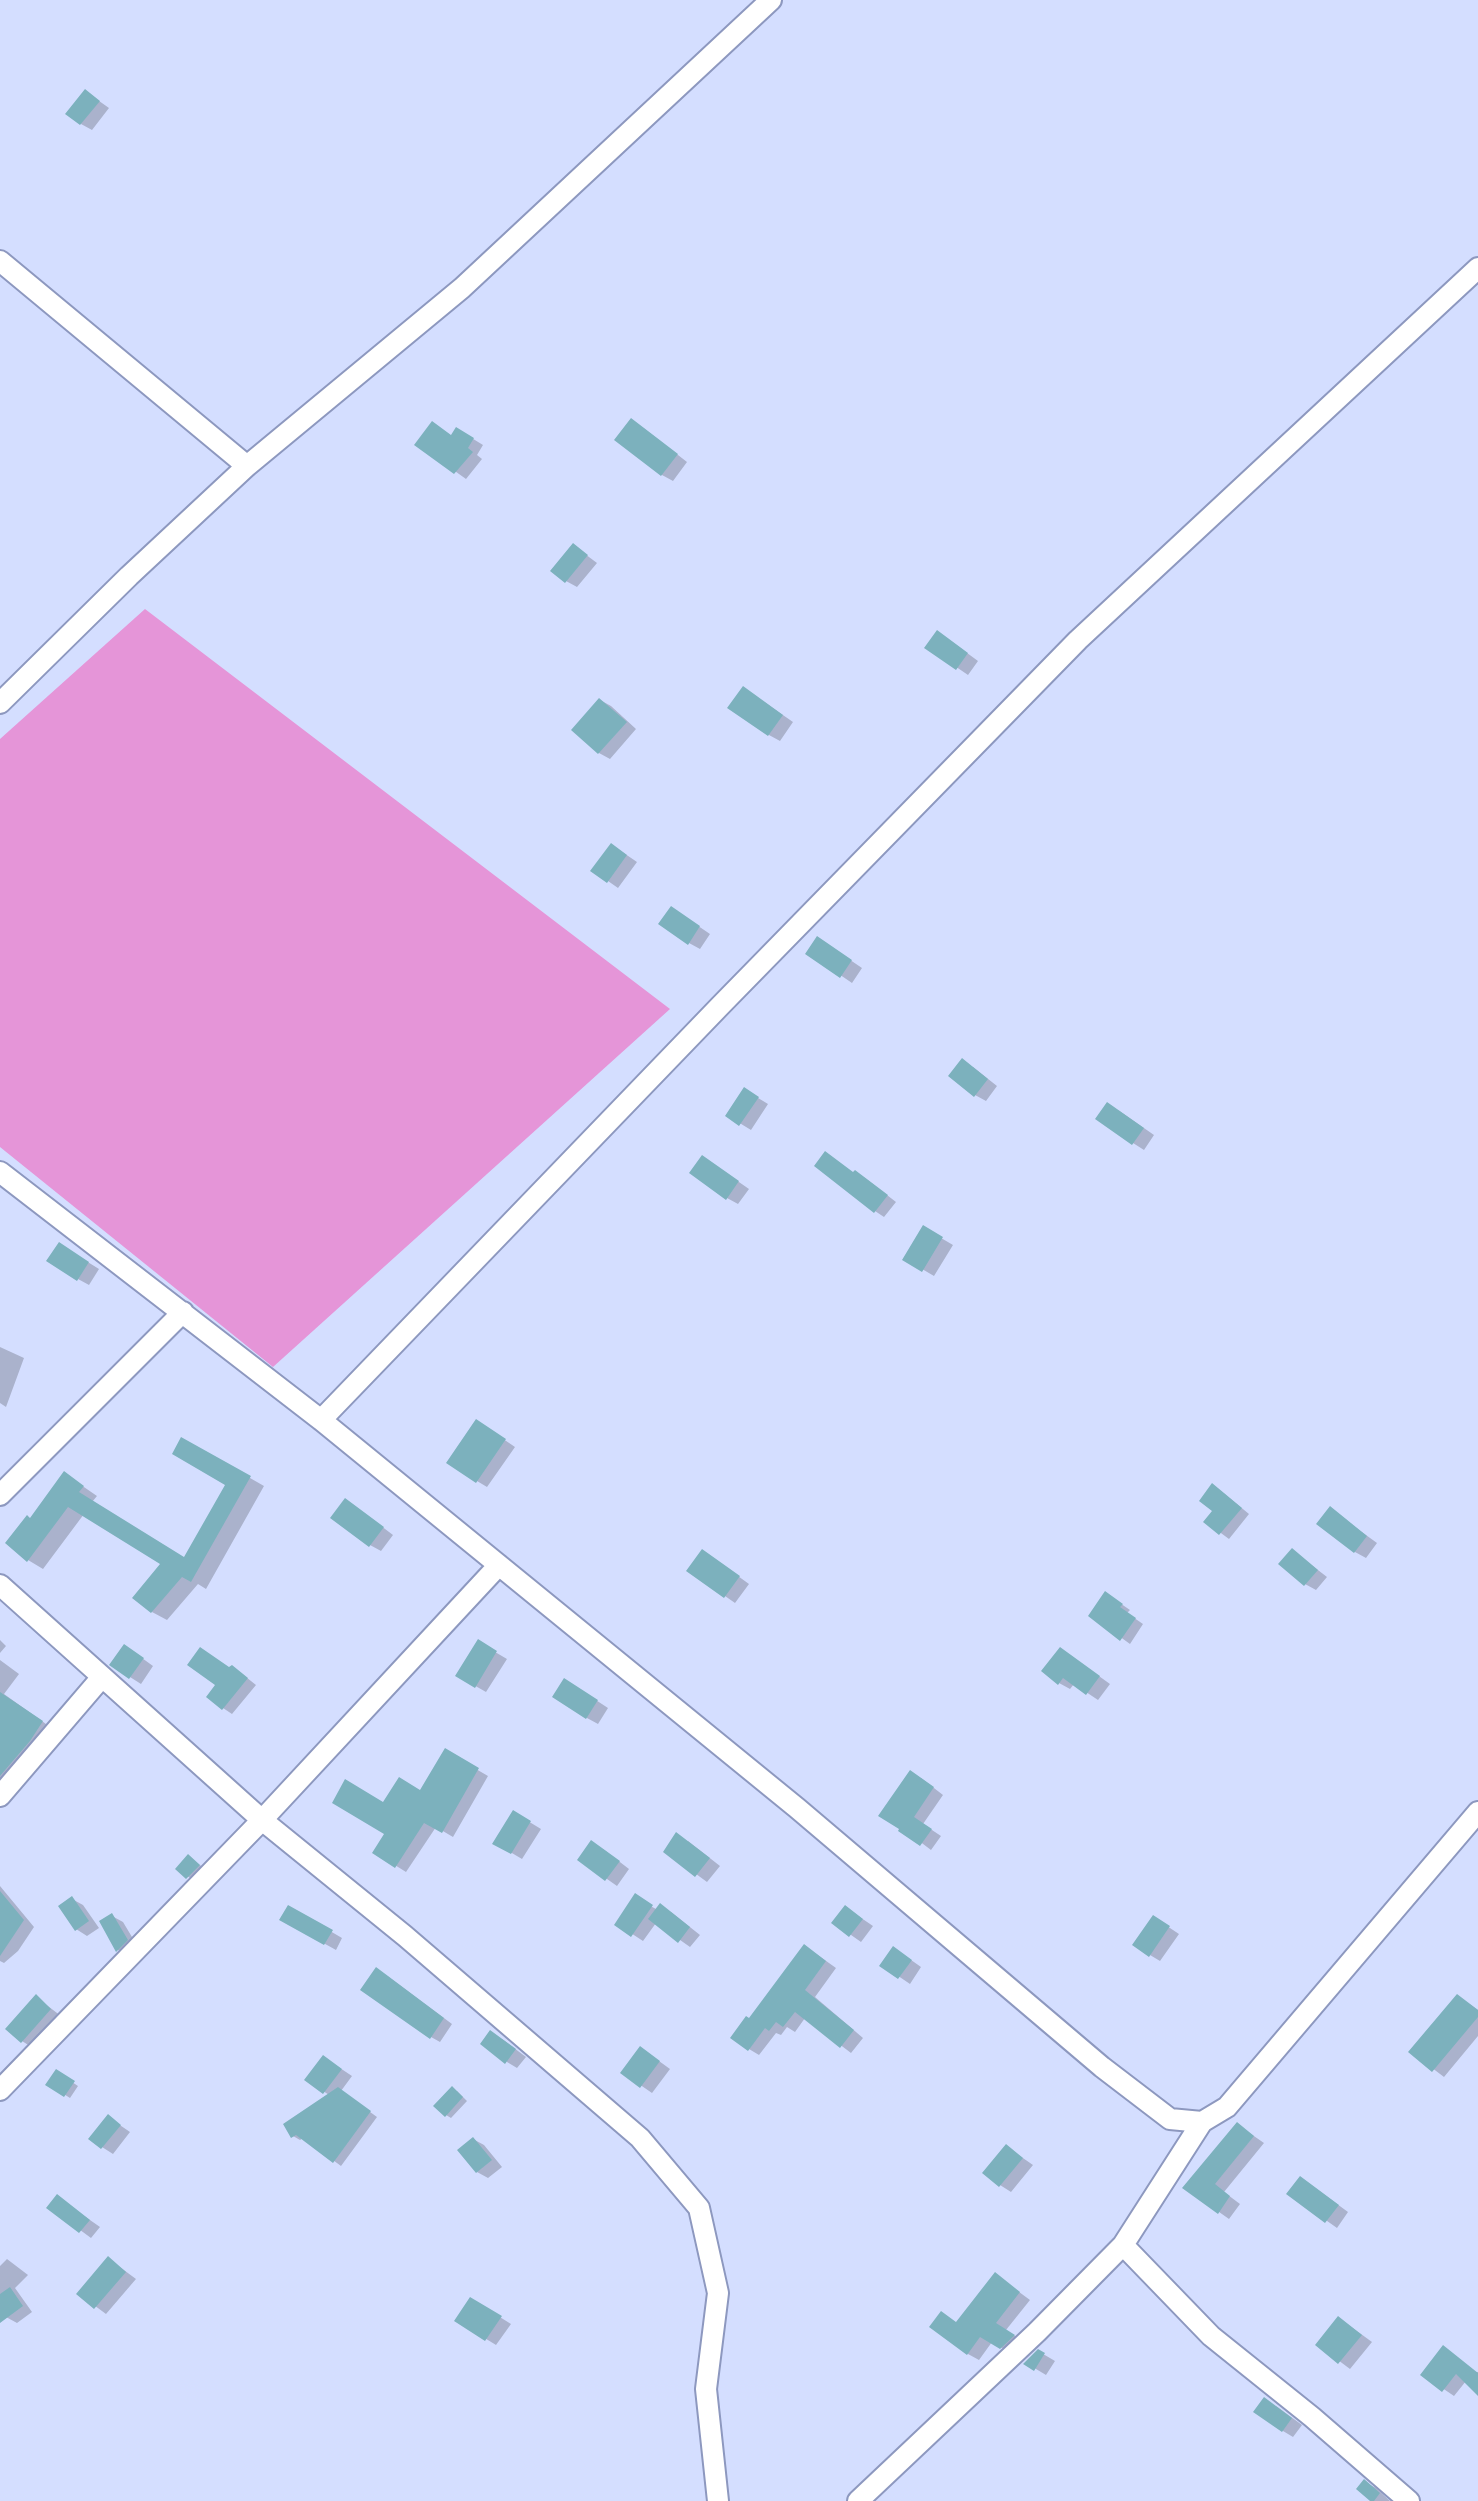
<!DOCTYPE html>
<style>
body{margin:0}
canvas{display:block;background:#d4deff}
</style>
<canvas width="1478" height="2501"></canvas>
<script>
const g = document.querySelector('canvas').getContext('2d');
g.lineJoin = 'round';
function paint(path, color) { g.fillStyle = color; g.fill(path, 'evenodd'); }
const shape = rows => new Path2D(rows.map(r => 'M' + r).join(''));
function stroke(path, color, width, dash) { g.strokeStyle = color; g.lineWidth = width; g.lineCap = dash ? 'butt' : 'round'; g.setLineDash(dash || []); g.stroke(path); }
const green = shape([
 [145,609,670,1009,273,1367,0,1147,0,739]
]);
const shadow = shape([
 [85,91,109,108,92,130,81,124],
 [642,427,687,462,673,481,662,475],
 [457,429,483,445,477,455,482,459,466,479,417,444,452,437],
 [573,545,597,563,577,587,566,581],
 [948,639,978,661,968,675,927,647],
 [754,695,793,722,780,741,769,735],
 [600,700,611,706,636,729,610,759,599,753],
 [612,845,637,862,618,888,608,881],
 [682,915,710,934,700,949,689,943],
 [828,945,862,968,852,983,808,953],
 [973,1067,997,1086,986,1101,975,1095],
 [745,1090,768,1104,751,1130,728,1116],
 [1118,1110,1154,1135,1144,1150,1133,1143],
 [713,1164,749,1189,738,1204,727,1198],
 [855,1174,865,1178,896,1202,884,1217,875,1211],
 [924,1228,953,1245,934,1276,905,1259],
 [70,1251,99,1269,89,1285,78,1279],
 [0,1347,24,1358,6,1407,0,1403],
 [487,1428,515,1447,487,1487,477,1481],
 [182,1439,264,1486,206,1589,198,1584,167,1620,152,1612,163,1563,84,1514,43,1569,28,1560,31,1520,65,1474,97,1496,92,1502,185,1560,228,1484],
 [1221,1491,1249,1514,1229,1539,1206,1522,1215,1511],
 [356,1507,393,1535,381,1551,370,1545],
 [1330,1509,1377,1543,1366,1558,1355,1552],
 [1292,1550,1327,1577,1316,1590,1305,1584],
 [713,1558,749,1584,735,1603,725,1596],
 [1114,1599,1130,1610,1127,1613,1143,1624,1130,1644,1090,1615],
 [0,1640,6,1646,0,1653],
 [478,1642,507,1659,486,1692,458,1676],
 [135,1653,153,1666,141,1684,130,1677],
 [1071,1656,1110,1684,1098,1700,1074,1684,1070,1689,1059,1683],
 [0,1660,19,1674,4,1694,53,1729,0,1792],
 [230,1669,241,1673,256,1685,232,1714,223,1708,218,1685],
 [576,1687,608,1708,598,1724,587,1718],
 [445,1751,488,1776,453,1837,436,1827,406,1872,374,1852,387,1833,384,1804,420,1792],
 [921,1778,943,1795,923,1824,941,1836,931,1850,902,1828],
 [513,1812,541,1829,522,1859,495,1843],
 [688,1841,720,1866,707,1882,666,1852],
 [603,1849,629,1869,617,1886,580,1860],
 [188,1857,210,1872,198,1884,178,1869],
 [0,1886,34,1927,18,1951,4,1963,0,1961],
 [72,1899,83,1905,99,1928,87,1936,76,1929],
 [643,1902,656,1909,671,1912,700,1935,690,1947,656,1923,643,1941,617,1924],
 [289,1907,342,1938,336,1950,282,1920],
 [845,1907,873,1926,861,1942,834,1923],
 [112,1916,123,1922,138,1947,128,1956,118,1950],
 [1164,1924,1179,1934,1160,1961,1150,1955],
 [815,1953,836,1968,815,1997,863,2038,851,2053,805,2018,795,2032,787,2027,781,2035,776,2033,759,2055,749,2049,749,2020],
 [904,1955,921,1967,910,1984,882,1965],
 [386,1975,452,2024,440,2042,431,2037],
 [1458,1996,1478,2010,1478,2036,1444,2077,1411,2052],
 [36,1997,61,2016,33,2048,22,2041],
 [502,2039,526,2057,517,2068,507,2062],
 [641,2048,670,2069,652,2093,623,2073],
 [334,2064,352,2076,341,2091,377,2117,341,2166,303,2138,300,2140,293,2136,329,2095,307,2080],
 [57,2072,78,2086,70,2098,48,2084],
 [457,2091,467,2101,451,2118,446,2115],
 [108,2117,130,2132,113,2154,102,2147],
 [1238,2125,1264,2143,1224,2192,1240,2204,1229,2219,1185,2188],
 [473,2139,484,2145,502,2167,488,2178,477,2172],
 [1007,2147,1033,2165,1011,2192,1000,2185],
 [1311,2185,1348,2212,1337,2228,1289,2194],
 [57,2197,100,2227,91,2238,49,2207],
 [7,2259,28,2275,15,2288,32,2312,17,2323,6,2317,0,2309,0,2266],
 [109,2259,136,2279,106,2314,79,2294],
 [996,2275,1030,2300,1006,2330,1024,2342,1012,2354,992,2342,979,2360,968,2354,957,2324],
 [471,2299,511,2324,496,2345,457,2321],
 [1339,2318,1372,2342,1350,2369,1318,2345],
 [1038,2351,1055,2361,1046,2375,1026,2363],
 [1478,2372,1478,2393,1466,2381,1454,2396,1423,2375],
 [1276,2406,1302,2425,1293,2437,1283,2431],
 [1365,2482,1376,2488,1390,2501,1373,2501]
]);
const building = shape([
 [85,89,100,101,80,125,65,114],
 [631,418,678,454,661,476,614,440],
 [432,421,451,435,456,427,474,438,468,448,473,452,454,474,414,445],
 [573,543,588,555,565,583,550,571],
 [937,630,968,653,956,670,924,648],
 [743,686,783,715,768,736,727,708],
 [599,698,627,722,598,754,571,730],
 [611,843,627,855,607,883,590,871],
 [671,906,700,926,688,945,658,924],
 [817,936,852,960,840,978,805,954],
 [962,1058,988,1079,974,1097,948,1076],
 [744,1087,759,1097,739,1126,725,1116],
 [1107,1102,1144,1128,1132,1145,1095,1119],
 [825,1151,853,1172,855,1170,888,1195,874,1213,814,1166],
 [702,1155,739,1181,726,1200,689,1173],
 [923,1225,943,1237,922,1272,902,1260],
 [59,1242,89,1262,77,1281,46,1261],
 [476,1419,506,1439,476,1483,446,1463],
 [181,1437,251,1476,191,1582,182,1577,151,1613,132,1598,160,1564,68,1507,27,1562,5,1543,27,1515,30,1518,64,1471,84,1486,79,1492,184,1557,225,1485,172,1454],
 [1212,1483,1242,1508,1219,1535,1203,1522,1212,1511,1199,1501],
 [345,1498,384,1527,369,1547,330,1518],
 [1330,1506,1367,1536,1354,1553,1316,1524],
 [1292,1548,1318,1570,1304,1586,1278,1564],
 [702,1549,740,1576,724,1598,686,1571],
 [1105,1591,1123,1604,1120,1607,1136,1618,1120,1641,1088,1616],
 [478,1639,497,1651,475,1688,455,1676],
 [124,1644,144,1658,129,1679,109,1665],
 [200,1647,229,1667,232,1665,248,1678,222,1710,206,1697,215,1685,187,1665],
 [1060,1647,1100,1676,1086,1695,1063,1678,1058,1685,1041,1671],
 [564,1678,598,1700,586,1719,552,1697],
 [0,1692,43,1721,30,1741,0,1776],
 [445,1748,479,1768,442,1833,424,1823,395,1868,372,1853,384,1834,332,1803,345,1779,383,1802,399,1777,420,1790],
 [910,1770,934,1787,914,1817,932,1829,920,1846,898,1831,899,1829,878,1816],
 [513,1810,531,1821,511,1854,492,1844],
 [676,1832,710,1858,695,1877,663,1852],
 [591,1840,620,1861,605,1881,577,1860],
 [188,1854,200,1865,186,1879,175,1869],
 [0,1891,24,1920,0,1956],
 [635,1893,653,1905,631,1937,614,1925],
 [72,1896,89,1921,75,1931,58,1906],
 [660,1903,690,1927,678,1943,648,1919],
 [288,1905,333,1930,324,1945,279,1920],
 [845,1905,863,1919,849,1937,831,1923],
 [112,1913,128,1940,116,1952,99,1921],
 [1153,1915,1170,1926,1149,1957,1132,1945],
 [804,1944,826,1961,805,1990,854,2030,840,2048,795,2012,783,2027,776,2022,769,2031,765,2028,748,2051,730,2038,746,2016,749,2018],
 [893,1946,912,1960,898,1979,879,1966],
 [376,1967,444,2018,430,2039,360,1990],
 [36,1994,51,2009,21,2043,5,2029],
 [1457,1994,1478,2010,1478,2017,1432,2072,1408,2052],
 [490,2030,516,2049,505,2064,480,2044],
 [640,2046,660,2061,640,2088,620,2073],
 [323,2055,342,2069,323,2094,304,2080],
 [56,2069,75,2081,64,2097,45,2085],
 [452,2086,463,2097,445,2117,433,2106],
 [338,2087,371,2111,333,2163,296,2135,291,2138,283,2124],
 [108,2114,121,2125,101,2149,88,2139],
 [1237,2122,1254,2136,1215,2184,1230,2196,1218,2214,1182,2188],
 [473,2137,492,2160,476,2173,457,2150],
 [1006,2144,1023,2158,999,2187,982,2173],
 [1300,2176,1339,2205,1325,2223,1286,2194],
 [57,2194,90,2220,79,2233,46,2208],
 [108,2256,126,2272,94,2309,76,2294],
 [995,2272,1020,2292,996,2323,1015,2335,1000,2349,980,2337,967,2355,929,2327,941,2311,956,2322],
 [10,2287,23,2306,0,2323,0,2294],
 [470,2297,502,2316,485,2341,454,2321],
 [1338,2316,1362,2335,1338,2364,1315,2345],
 [1443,2345,1478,2373,1478,2396,1456,2374,1442,2392,1420,2375],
 [1038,2349,1045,2353,1034,2371,1023,2364],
 [1264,2397,1292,2418,1282,2432,1253,2412],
 [1364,2479,1380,2493,1374,2501,1370,2501,1356,2489]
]);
const minor = shape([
 [0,261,247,466],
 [0,703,129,576,247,466,462,288,771,0],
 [0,1172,321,1420,797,1808,1102,2067,1170,2119,1202,2122,1227,2107,1478,1812],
 [321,1420,720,1006,1078,640,1478,268],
 [0,1495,183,1312],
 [0,1585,262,1820,405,1936,640,2138,699,2208,718,2293,706,2389,718,2501],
 [0,1796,102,1677],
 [0,2090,262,1820,499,1565],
 [1202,2122,1123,2245,1211,2336,1312,2417,1409,2501],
 [858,2501,1037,2332,1123,2245]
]);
paint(green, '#e595d8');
paint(shadow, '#0003');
paint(building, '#7cb1bd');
stroke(minor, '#8d98bf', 24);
stroke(minor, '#fff', 20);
</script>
